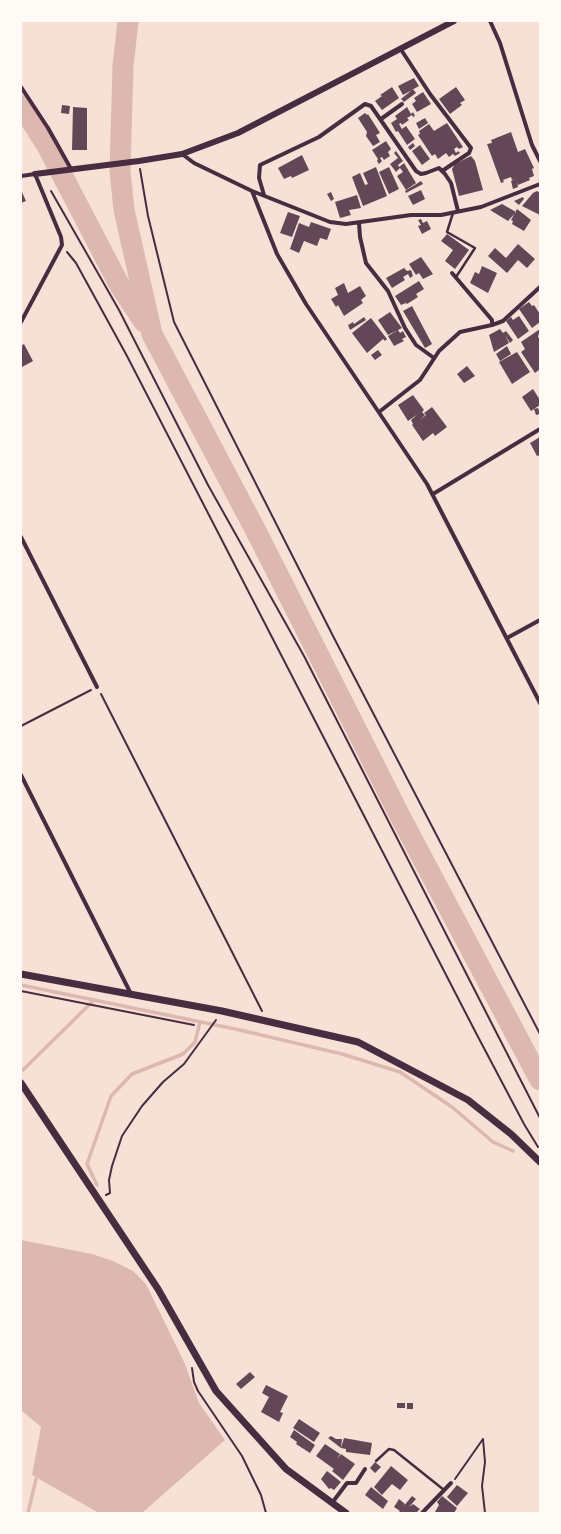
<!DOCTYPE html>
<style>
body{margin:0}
#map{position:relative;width:561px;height:1534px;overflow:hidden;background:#f7e1d7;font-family:Commissioner,sans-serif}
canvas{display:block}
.frame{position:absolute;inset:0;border:22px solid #fffaf5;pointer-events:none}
</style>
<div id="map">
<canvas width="561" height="1534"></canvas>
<div class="frame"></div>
</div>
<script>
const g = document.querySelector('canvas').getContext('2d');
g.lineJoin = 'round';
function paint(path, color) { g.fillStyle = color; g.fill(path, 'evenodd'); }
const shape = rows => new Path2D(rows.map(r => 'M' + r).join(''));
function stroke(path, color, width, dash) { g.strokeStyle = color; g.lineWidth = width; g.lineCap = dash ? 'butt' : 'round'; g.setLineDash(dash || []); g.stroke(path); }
const water = shape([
 [21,1240,92,1254,113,1261,133,1271,146,1284,185,1364,199,1403,225,1440,142,1513,99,1513,32,1475,41,1427,21,1410]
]);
const stream = shape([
 [21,985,240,1030,342,1054,400,1072,452,1107,493,1142,513,1151],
 [23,1070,92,1002],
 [97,1185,87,1164,111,1096,132,1074,183,1054,195,1042,200,1022],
 [28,1513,36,1479]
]);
const river = shape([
 [128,21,123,66,120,171,124,210,152,334,257,533,401,818,540,1080],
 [21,105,46,144,120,286,144,322]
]);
const building = shape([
 [414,78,419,86,403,95,398,86],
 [392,87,399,98,382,110,375,101,382,96,380,95],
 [456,87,465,100,460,103,462,105,450,114,439,99],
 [413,89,416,93,404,102,401,99],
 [423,92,431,104,417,112,412,104,416,101,414,98],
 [62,105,70,106,69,114,61,113],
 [73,107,87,108,87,150,72,150],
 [407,107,411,114,413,112,415,116,413,117,412,115,407,118,409,120,402,125,401,123,399,124,402,129,406,126,415,139,407,145,398,131,396,132,391,123,397,119,395,116],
 [365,113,367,115,368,114,380,133,376,135,380,142,373,146,366,136,367,132,358,118],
 [425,118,428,123,419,129,416,123],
 [447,123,463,147,459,149,457,147,454,149,456,153,458,151,460,153,455,156,453,154,449,157,446,153,438,159,435,154,432,156,418,135,420,134,419,131,429,124,434,131],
 [511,132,518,152,525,149,534,168,532,169,534,176,529,178,530,180,518,185,517,181,518,187,513,189,511,181,516,178,512,180,511,177,503,180,504,182,501,183,487,144,492,143,491,140],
 [386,141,391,149,388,152,390,156,384,160,382,157,380,158,382,161,379,164,377,161,378,159,372,150],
 [413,143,415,146,410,150,408,147],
 [420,145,430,159,422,165,412,151],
 [396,151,403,161,398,165,399,167,404,163,416,183,406,190,397,176,403,172,400,168,396,172,390,164,398,158,394,153],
 [302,155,309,170,292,178,291,176,284,179,278,168],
 [471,156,475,161,483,190,459,196,452,169,455,164],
 [376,167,387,196,363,206,352,177,360,173,365,185,368,184,363,173],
 [389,167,399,189,389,194,379,172],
 [421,181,423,184,406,193,405,191],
 [21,190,26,201,21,203],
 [421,190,425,199,413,205,408,196],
 [537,191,540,193,540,215,522,206,533,193],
 [331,192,334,199,331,201,327,194],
 [357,195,361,208,349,210,351,215,340,218,335,202],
 [523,197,524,199,519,205,514,201],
 [502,204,516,212,508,221,490,210],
 [517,209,531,220,524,231,512,224,513,221,511,220],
 [288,212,300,216,292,237,280,233],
 [421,219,423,223,427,221,431,229,422,234,418,226,421,225,418,220],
 [311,222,331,229,327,240,320,238,317,246,304,241,299,253,290,249,299,223,309,227],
 [447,234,469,250,455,269,445,261,453,250,441,241],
 [518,244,535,259,527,268,518,260,507,273,488,256,495,248,506,258],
 [421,257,433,274,423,279,419,273,416,275,409,264],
 [482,266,497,273,488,293,470,283,475,272,479,274],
 [404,268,407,271,411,270,413,276,410,278,408,274,403,277,405,280,392,288,386,278],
 [419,281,424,289,416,294,418,297,407,304,406,303,401,305,395,296],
 [344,283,348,293,360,286,366,296,361,300,363,303,344,316,338,305,336,307,331,299,338,295,335,288],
 [529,302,532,306,534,305,540,314,540,322,532,328,519,309],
 [412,306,432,344,425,348,403,311],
 [390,312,402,328,388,335,378,320],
 [519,316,529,331,518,339,506,321,511,317,513,320],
 [364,317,366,320,350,330,348,325,353,322,354,324],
 [371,318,387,339,385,341,383,339,367,353,352,333],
 [500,329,503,333,506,331,513,340,510,343,505,335,509,343,494,352,489,335],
 [540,329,538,337,540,339,540,369,535,373,521,352,525,349,521,342],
 [398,330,400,333,403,331,406,337,402,339,404,341,394,346,388,336],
 [24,344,33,361,22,367,21,346],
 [507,346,511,354,500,361,496,354],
 [378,350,382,355,375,360,371,355],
 [517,352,530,372,512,384,499,362],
 [467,366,475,376,464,383,457,374],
 [533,389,540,400,540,405,531,411,522,397],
 [413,395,424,410,422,412,425,415,420,420,426,415,424,413,432,407,447,427,435,436,433,433,423,441,412,425,413,424,411,420,418,414,408,421,398,405],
 [538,408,540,414,536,415,534,409],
 [540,437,540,455,537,456,530,443],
 [250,1372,255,1377,241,1389,236,1384],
 [266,1385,288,1396,280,1412,283,1413,279,1422,261,1412,269,1397,262,1393],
 [397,1403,405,1403,405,1408,397,1408],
 [407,1403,413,1403,413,1409,407,1409],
 [299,1419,320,1433,314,1442,293,1428],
 [294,1430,315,1445,310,1453,296,1444,297,1442,290,1437],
 [331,1436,336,1439,342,1439,341,1448,328,1438],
 [344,1438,372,1443,370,1455,346,1452,346,1449,341,1448],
 [325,1444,340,1454,337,1459,341,1454,355,1464,343,1480,332,1471,334,1469,316,1456],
 [375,1462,381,1467,375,1473,370,1468],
 [391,1466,408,1480,400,1490,392,1484,382,1495,374,1487],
 [327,1471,341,1482,334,1490,331,1488,329,1489,321,1479],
 [457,1485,468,1493,457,1506,447,1497],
 [371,1487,388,1501,383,1509,365,1495],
 [412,1496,416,1499,409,1507,413,1504,420,1509,416,1513,398,1513,400,1511,394,1507,399,1499,405,1504,403,1507],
 [442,1496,457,1508,454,1513,435,1512,439,1505,437,1502]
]);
const path = shape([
 [140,169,148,216,174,322,333,636,540,1034],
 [51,191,119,310,208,485,304,656,540,1118],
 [67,252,76,263,127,356,476,1033,524,1124,538,1147],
 [101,694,262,1011],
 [21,726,91,690],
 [21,991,194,1025],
 [106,1195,110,1193,109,1180,112,1166,122,1136,142,1106,163,1082,184,1064,216,1020],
 [192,1368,194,1382,198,1391,242,1456,261,1495,266,1513],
 [483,1439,485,1462,482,1486,485,1513],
 [455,1479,483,1439]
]);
const service = shape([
 [453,213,447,232,475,248,456,277],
 [376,1461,389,1449,394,1450,444,1490]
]);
const minor = shape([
 [490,21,500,43,532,145,540,161],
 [400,48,430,94,471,148,469,153,442,171],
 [21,87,48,128,71,169],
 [381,119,402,104],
 [182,154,194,163,252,191,330,222,346,224,411,215,441,215,481,207,540,184],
 [21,176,35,174,61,237,62,245,21,322],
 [252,191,277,254,306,304,427,484,540,703],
 [264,195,259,178,260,165,319,137,365,104,371,106,416,171,421,174,426,173,439,168,445,174,451,183,458,211],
 [359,223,360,237,366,263,388,291,405,328,416,345,434,358],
 [452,273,492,320,492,325],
 [379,412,420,380,439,351,460,332,492,325,503,321,540,287],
 [433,494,540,429],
 [21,537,97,687],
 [507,638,540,620],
 [21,775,131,994],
 [332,1503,347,1483,356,1483,365,1469],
 [422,1513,451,1483]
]);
const tertiary = shape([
 [35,174,139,161,182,154,238,133,454,21]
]);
const secondary = shape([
 [21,974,222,1011,358,1042,468,1100,511,1134,540,1162],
 [21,1083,158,1289,216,1391,286,1469,346,1513]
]);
paint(water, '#dcb8b0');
stroke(stream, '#dcb8b0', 3.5);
stroke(river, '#dcb8b0', 21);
paint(building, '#644757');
stroke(path, '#4a2c40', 2);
stroke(service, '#4a2c40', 2.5);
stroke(minor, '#4a2c40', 4);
stroke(tertiary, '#4a2c40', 6);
stroke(secondary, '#4a2c40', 7);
</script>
